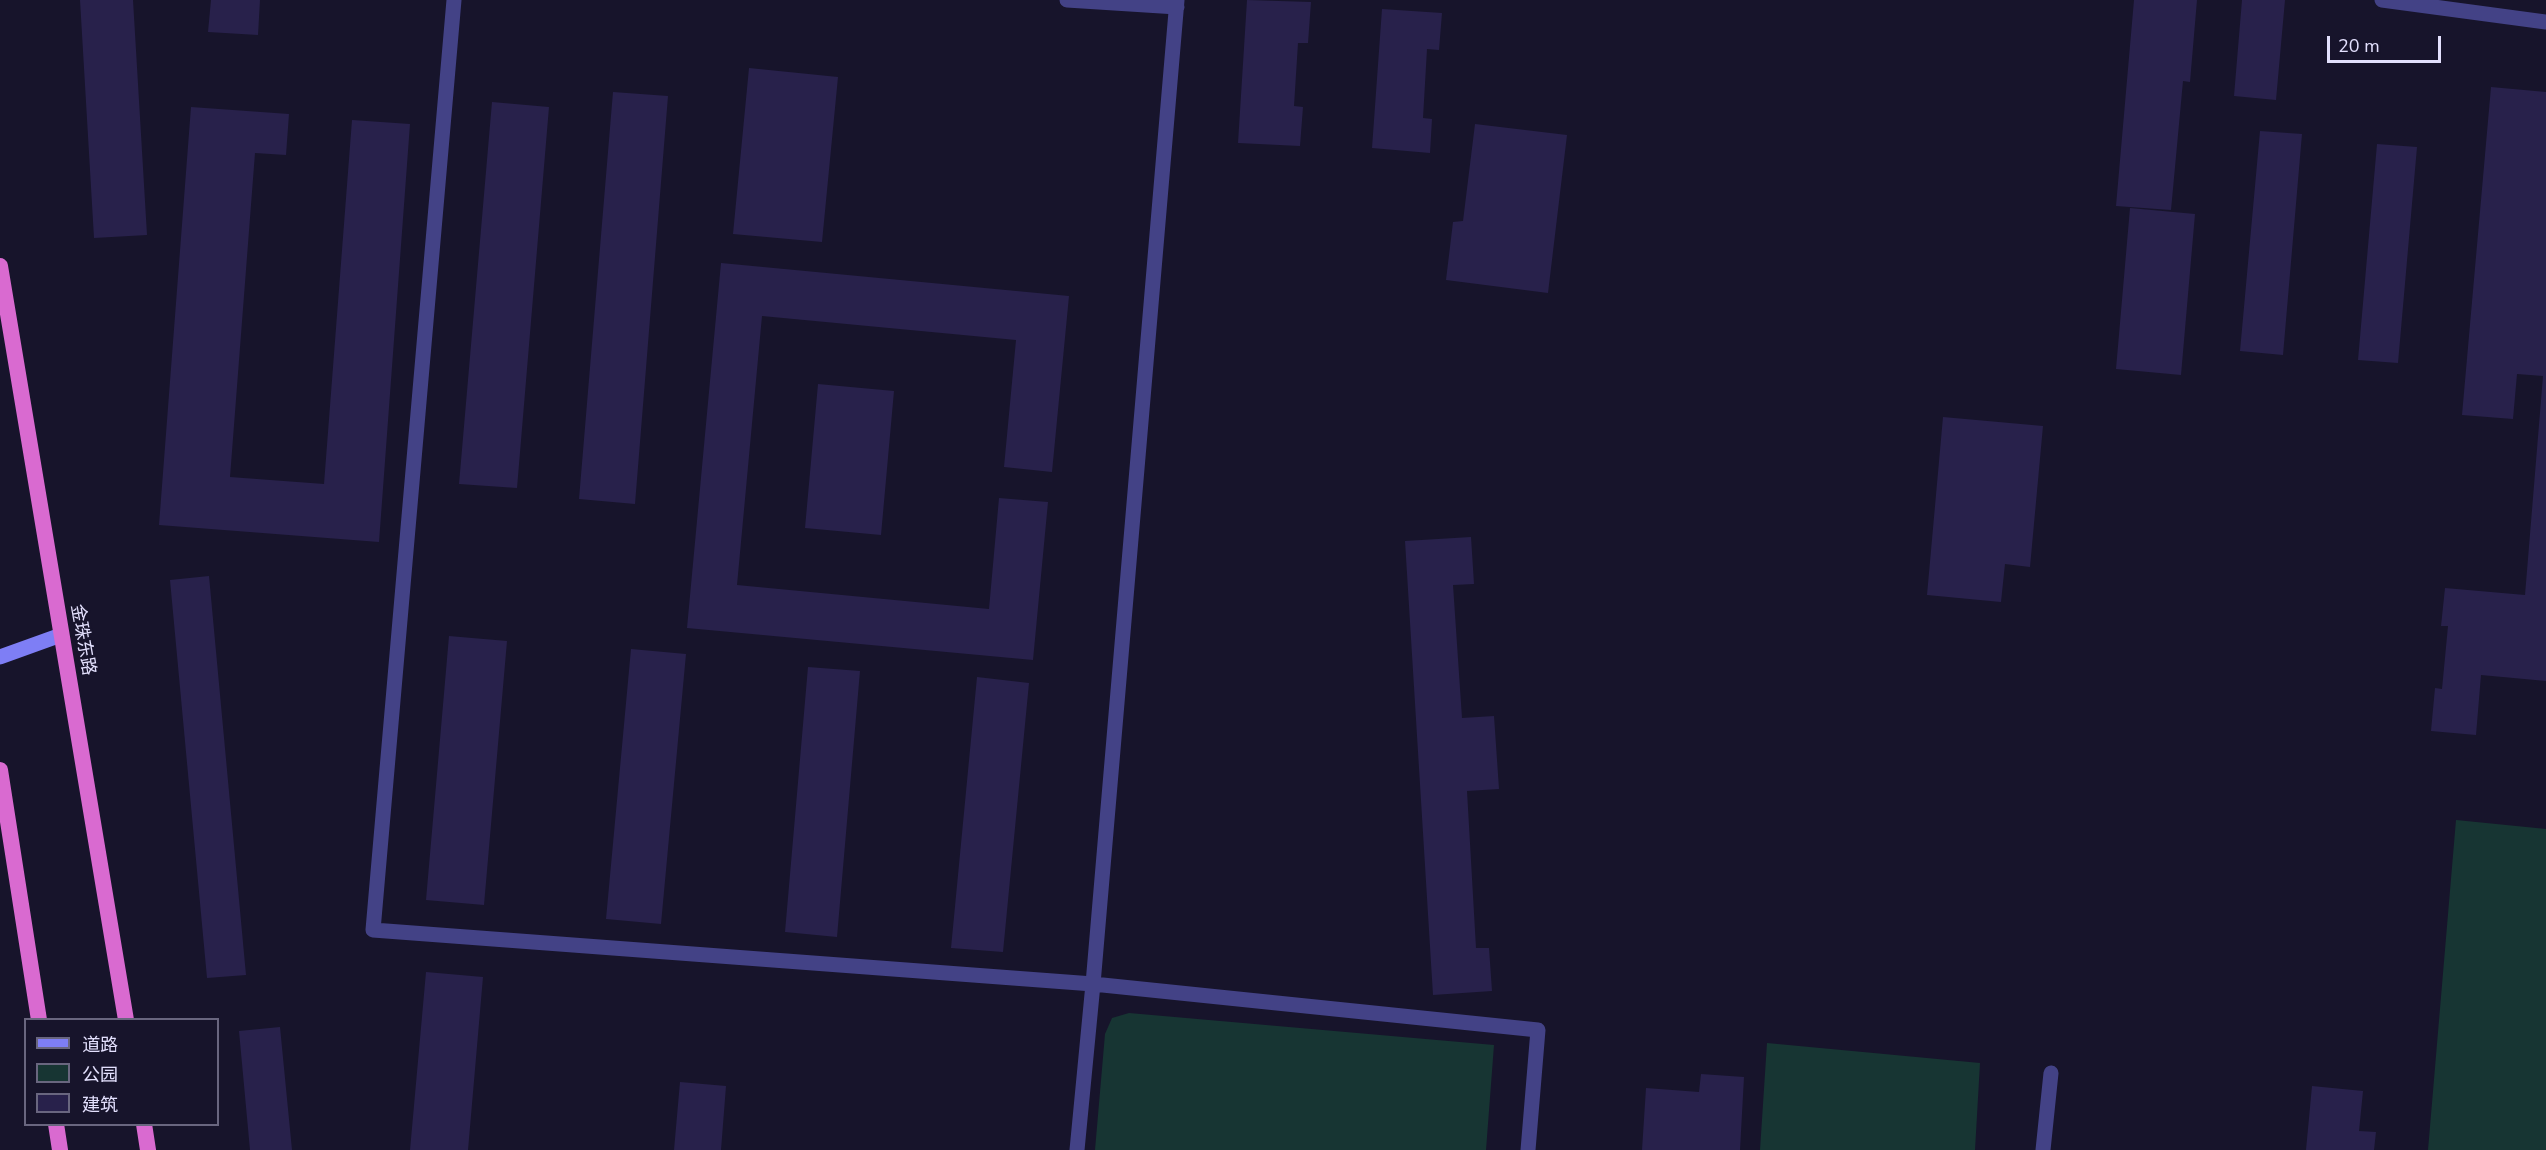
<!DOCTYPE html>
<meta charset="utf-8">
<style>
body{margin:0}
#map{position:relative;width:2546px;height:1150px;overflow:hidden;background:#17142b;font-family:"Nunito Sans","Noto Sans SC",sans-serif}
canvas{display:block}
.legend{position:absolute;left:24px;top:1018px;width:195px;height:108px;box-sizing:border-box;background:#17142b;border:2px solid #69667f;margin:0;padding:8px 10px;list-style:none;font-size:18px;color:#e3e0fd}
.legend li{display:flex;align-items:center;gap:12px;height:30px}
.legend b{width:30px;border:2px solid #69667f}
.scale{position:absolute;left:2327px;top:36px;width:114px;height:27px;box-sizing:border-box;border:3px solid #e3e0fd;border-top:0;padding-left:8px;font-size:18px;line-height:21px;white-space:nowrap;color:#e3e0fd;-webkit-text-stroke:4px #17142b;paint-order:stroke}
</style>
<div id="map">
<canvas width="2546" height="1150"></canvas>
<ul class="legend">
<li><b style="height:8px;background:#7e7ef5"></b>道路</li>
<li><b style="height:16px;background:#173533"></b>公园</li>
<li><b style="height:16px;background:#28214b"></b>建筑</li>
</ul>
<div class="scale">20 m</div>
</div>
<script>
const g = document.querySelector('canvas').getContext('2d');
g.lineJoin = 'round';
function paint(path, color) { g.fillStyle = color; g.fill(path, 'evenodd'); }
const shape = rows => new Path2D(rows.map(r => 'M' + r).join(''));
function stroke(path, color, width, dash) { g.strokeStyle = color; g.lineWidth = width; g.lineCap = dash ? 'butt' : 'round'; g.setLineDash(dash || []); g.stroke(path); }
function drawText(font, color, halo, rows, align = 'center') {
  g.font = font + ' "Nunito Sans","Noto Sans SC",sans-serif'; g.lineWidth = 4.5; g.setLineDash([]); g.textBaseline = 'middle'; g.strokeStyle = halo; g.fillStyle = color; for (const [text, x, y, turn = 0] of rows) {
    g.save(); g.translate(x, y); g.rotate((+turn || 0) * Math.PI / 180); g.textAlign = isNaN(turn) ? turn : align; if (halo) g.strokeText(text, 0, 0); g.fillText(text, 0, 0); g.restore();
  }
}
const green = shape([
 [2456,820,2546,829,2546,1150,2428,1150],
 [1129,1013,1494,1045,1486,1150,1095,1150,1105,1034,1112,1018],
 [1767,1043,1980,1063,1975,1150,1760,1150]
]);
const building = shape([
 [80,0,133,0,147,235,94,238],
 [211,0,260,0,258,35,208,32],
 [1247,0,1311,2,1308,43,1298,43,1294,106,1303,107,1300,146,1238,143],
 [2134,0,2197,0,2190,82,2183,81,2171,210,2116,206],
 [2242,0,2285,0,2276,100,2234,96],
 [1382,9,1442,13,1439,50,1427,49,1423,118,1432,119,1430,153,1372,148],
 [749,68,838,77,822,242,733,234],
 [2491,87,2546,92,2546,681,2481,675,2476,735,2431,731,2435,688,2442,689,2448,626,2441,626,2445,588,2525,595,2543,376,2517,374,2513,419,2462,415],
 [613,92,668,96,635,504,579,499],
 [492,102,549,107,517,488,459,484],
 [191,107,289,114,286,155,255,153,230,477,324,484,352,120,410,124,379,542,159,525],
 [1475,124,1567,135,1548,293,1446,280,1453,222,1463,221],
 [2260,131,2302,134,2283,355,2240,351],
 [2377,144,2417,147,2398,363,2358,360],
 [2130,208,2195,214,2181,375,2116,369],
 [721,263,1069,296,1052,472,1004,467,1016,340,762,316,737,585,989,609,999,498,1048,502,1033,660,687,628],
 [818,384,894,391,881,535,805,528],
 [1943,417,2043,426,2030,567,2005,564,2001,602,1927,595],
 [1471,537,1474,584,1453,585,1462,718,1494,716,1499,789,1467,791,1476,948,1489,948,1492,991,1433,995,1405,541],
 [209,576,246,975,207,978,170,580],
 [449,636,507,641,484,905,426,900],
 [631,649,686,654,661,924,606,919],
 [808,667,860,671,837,937,785,932],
 [977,677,1029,683,1003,952,951,948],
 [426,972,483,977,468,1150,410,1150],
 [280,1027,292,1150,250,1150,239,1031],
 [1701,1074,1744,1077,1740,1150,1642,1150,1646,1088,1699,1092],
 [680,1082,726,1086,721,1150,674,1150],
 [2312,1086,2363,1091,2359,1131,2376,1132,2374,1150,2306,1150]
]);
const service = shape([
 [454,0,373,930,1093,984,1538,1030,1528,1150],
 [1067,0,1177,7],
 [1077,1150,1093,984,1177,0],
 [2043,1150,2051,1073]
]);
const minor = shape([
 [2382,0,2546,22]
]);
const secondary = shape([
 [0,657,61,635]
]);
const trunk = shape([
 [0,266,126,1020],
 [0,770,39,1020],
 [56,1124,60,1150],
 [144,1124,148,1150]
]);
const streetNames = [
 ["金珠东路",82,640,80]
];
paint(green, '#173533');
paint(building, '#28214b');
stroke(service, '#434286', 15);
stroke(minor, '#434286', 15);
stroke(secondary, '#7e7ef5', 15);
stroke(trunk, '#d96ad0', 16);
drawText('18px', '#e3e0fd', '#17142b', streetNames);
</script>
